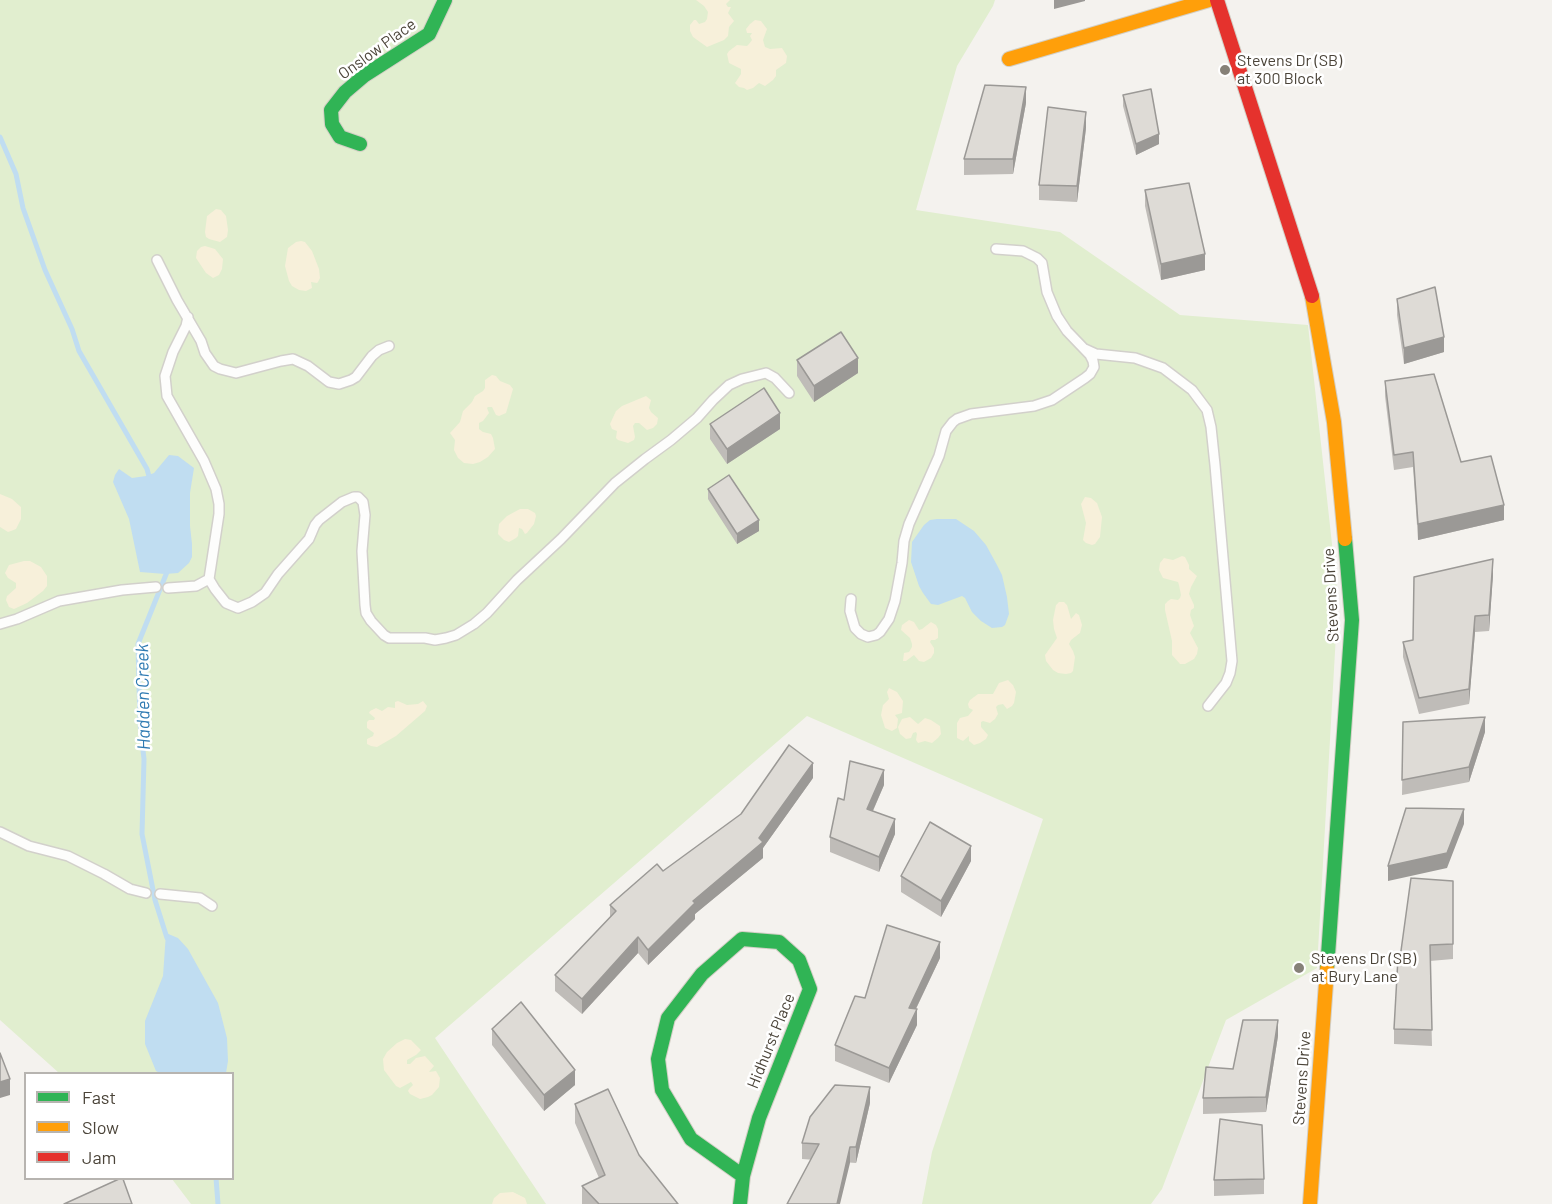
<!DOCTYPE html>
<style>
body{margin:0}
#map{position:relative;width:1552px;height:1204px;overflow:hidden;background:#f4f2ee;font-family:Barlow,sans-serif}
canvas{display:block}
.legend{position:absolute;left:24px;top:1072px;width:210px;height:108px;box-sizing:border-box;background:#fff;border:2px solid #b7b4b0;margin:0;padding:8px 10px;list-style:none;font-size:18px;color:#4b4439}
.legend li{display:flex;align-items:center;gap:12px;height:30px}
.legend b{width:30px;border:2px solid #b7b4b0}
</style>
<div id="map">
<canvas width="1552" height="1204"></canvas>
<ul class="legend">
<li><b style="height:8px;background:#30b455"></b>Fast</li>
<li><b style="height:8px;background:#ff9f0a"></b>Slow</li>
<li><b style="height:8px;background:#e5322d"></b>Jam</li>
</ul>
</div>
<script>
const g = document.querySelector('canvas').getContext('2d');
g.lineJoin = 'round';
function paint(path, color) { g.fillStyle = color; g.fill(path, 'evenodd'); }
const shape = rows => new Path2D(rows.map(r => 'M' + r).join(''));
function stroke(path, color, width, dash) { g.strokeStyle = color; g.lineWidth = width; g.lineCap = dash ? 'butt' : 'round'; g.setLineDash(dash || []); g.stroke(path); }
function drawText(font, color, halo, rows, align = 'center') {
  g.font = font + ' Barlow,sans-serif'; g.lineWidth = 5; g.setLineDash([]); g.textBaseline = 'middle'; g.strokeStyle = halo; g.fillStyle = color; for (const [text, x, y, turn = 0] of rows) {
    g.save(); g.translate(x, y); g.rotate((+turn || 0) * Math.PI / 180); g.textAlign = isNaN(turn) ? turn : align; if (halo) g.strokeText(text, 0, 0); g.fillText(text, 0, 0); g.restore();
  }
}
const green = shape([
 [0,0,995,0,993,6,957,66,916,210,1060,232,1180,315,1308,325,1338,599,1317,968,1226,1020,1162,1189,1151,1204,922,1204,932,1152,1043,819,807,716,435,1038,546,1204,191,1204,172,1179,232,1178,232,1074,59,1073,0,1020]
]);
const sand = shape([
 [696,0,730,0,726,4,728,7,731,7,728,13,734,21,729,27,728,36,724,40,707,47,693,37,690,31,690,25,694,20,696,20,699,24,705,22,707,19,708,12,704,6],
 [755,20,761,21,767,29,763,40,765,47,770,49,782,48,787,56,786,63,776,70,776,76,773,80,765,86,759,83,753,88,747,90,744,88,739,87,735,83,741,74,741,69,729,63,727,54,729,51,737,45,747,46,749,44,752,40,750,36,752,33,747,33,746,29,750,24],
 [216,209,221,210,226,216,228,230,227,237,220,242,209,239,206,237,205,232,207,216],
 [301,241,305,242,312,251,319,269,320,278,318,282,317,283,311,282,312,288,306,291,299,290,292,286,289,281,285,266,288,248,296,242],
 [205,246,215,249,223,259,222,269,219,275,213,278,206,273,196,258,197,251,201,247],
 [492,375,496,376,500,381,510,385,513,389,506,413,499,416,496,415,492,407,488,407,487,408,489,413,483,421,479,423,479,429,483,432,491,434,493,438,495,449,488,457,480,462,473,464,464,463,458,458,454,450,455,440,450,433,460,422,463,411,472,402,475,396,483,391,485,388,485,380],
 [646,396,651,400,649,408,651,412,658,418,657,424,653,428,647,430,639,423,635,423,633,426,635,437,634,440,628,443,618,440,616,438,617,431,612,429,610,424,616,411,622,406],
 [0,494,12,499,21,507,21,519,16,529,11,531,8,532,0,527],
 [1085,497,1091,498,1097,503,1102,517,1100,537,1095,544,1092,545,1086,543,1083,540,1086,523,1081,504],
 [520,509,528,509,535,513,536,516,534,524,527,533,525,534,522,529,519,528,518,536,516,538,509,542,504,540,498,534,499,524,507,516],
 [1182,556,1185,557,1189,565,1189,569,1197,576,1191,587,1189,594,1194,605,1194,608,1191,610,1190,615,1194,626,1190,633,1198,648,1197,654,1194,659,1185,664,1180,664,1172,655,1172,641,1165,610,1165,604,1168,601,1171,599,1178,600,1180,598,1181,595,1179,585,1178,582,1163,578,1159,570,1160,563,1164,558,1173,560],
 [24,561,30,561,41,567,47,576,47,586,43,591,27,603,14,609,9,607,6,600,7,596,16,588,16,583,8,578,5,573,9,565],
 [1059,602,1064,602,1067,605,1071,619,1076,613,1079,615,1082,625,1080,633,1071,640,1069,644,1073,651,1075,657,1073,671,1071,673,1066,674,1058,673,1053,670,1046,661,1045,655,1057,638,1054,629,1053,620,1056,605],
 [909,620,914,622,919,630,922,629,931,622,936,625,938,629,938,638,935,640,931,640,930,642,934,648,934,653,931,658,924,662,919,661,914,655,906,661,903,661,904,653,909,652,912,647,912,644,910,638,901,630,902,625],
 [1008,680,1013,685,1016,692,1014,703,1012,706,1007,709,1003,704,998,705,996,707,998,714,995,719,990,723,983,721,981,722,981,727,988,735,986,739,980,743,974,745,969,741,969,736,963,741,957,738,957,723,960,718,968,716,973,710,969,708,968,704,970,700,978,694,993,694,999,683],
 [889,688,897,692,903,701,902,713,895,715,898,719,897,728,892,731,885,728,881,715,883,705,889,699,887,692],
 [398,701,407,705,418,704,423,701,427,706,425,711,396,736,377,747,371,746,367,744,367,739,373,736,374,733,367,728,367,722,369,720,374,720,375,718,369,713,370,711,376,708,382,711,388,707,395,708,395,702],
 [910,717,918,724,925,718,931,720,940,726,941,734,938,738,932,743,925,741,918,743,916,740,917,734,916,732,913,733,911,738,906,739,900,734,898,727,902,719],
 [405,1039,411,1040,421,1050,416,1055,407,1060,407,1064,410,1064,416,1058,425,1056,434,1066,429,1072,436,1071,440,1078,439,1087,432,1095,428,1097,420,1099,410,1094,408,1091,409,1089,413,1085,411,1082,400,1088,396,1086,384,1070,383,1059,387,1052,397,1043],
 [513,1192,525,1198,527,1204,492,1204,494,1198,500,1193]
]);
const water = shape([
 [169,455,178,456,194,468,190,493,190,526,192,544,192,557,189,563,178,573,165,574,140,572,129,519,113,482,115,475,119,469,132,478,146,476,154,473],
 [937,519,956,519,974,531,986,545,997,565,1002,575,1007,597,1009,614,1005,625,1002,627,992,628,981,621,972,612,965,598,962,596,938,605,931,604,923,593,919,586,911,562,912,542,924,525,930,520],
 [166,933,178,938,188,949,218,1003,227,1038,228,1061,226,1073,162,1074,156,1071,145,1044,145,1021,163,976]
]);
const stream = shape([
 [0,137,16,174,23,208,45,270,72,329,79,351,147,469,150,480],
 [167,938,155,900,142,834,144,759,140,724,138,644,169,567],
 [216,1178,218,1204]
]);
const lane = shape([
 [157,260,177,300,201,341,205,353,214,366,220,369,236,373,281,361,293,359,308,366,329,382,339,384,351,380,356,377,372,356,379,350,389,346],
 [188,317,186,326,173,352,165,376,167,396,204,461,216,489,219,504,219,514,209,579,215,589,226,603,238,608,252,602,265,593,278,574,309,539,315,525,319,520,342,502,354,497,358,497,363,502,365,515,362,551,365,605,366,613,371,621,384,635,389,638,425,638,435,640,446,638,456,635,474,624,487,613,517,580,561,539,615,483,645,459,671,440,697,418,713,400,729,385,742,379,766,373,775,378,789,393],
 [1085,349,1096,354,1135,358,1163,368,1192,390,1207,410,1211,427,1215,465,1232,661,1230,673,1226,683,1208,706],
 [168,588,196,586,209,579],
 [851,599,850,611,855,628,861,634,868,637,876,635,880,632,889,619,895,601,902,563,904,541,909,524,939,456,946,431,953,422,957,419,971,414,1034,406,1052,400,1085,378,1090,374,1094,367,1093,361,1090,355,1067,331,1057,316,1047,292,1042,263,1037,258,1023,251,996,249],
 [0,624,17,619,59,601,122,590,156,587],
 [0,832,29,846,68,856,104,874,130,889,146,893],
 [160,894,200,898,212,906]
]);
const fast = shape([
 [360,144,340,137,332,124,331,110,345,92,365,75,429,34,445,0],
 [1327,969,1352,620,1345,539],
 [740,1204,743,1176,759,1118,810,989,799,960,779,942,742,939,702,974,668,1018,658,1059,662,1090,691,1139,743,1176]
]);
const slow = shape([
 [1009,59,1209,0],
 [1312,296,1334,422,1345,539],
 [1310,1204,1327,969]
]);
const jam = shape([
 [1217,0,1312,296]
]);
const wall = shape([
 [1123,95,1159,144,1136,155,1123,106],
 [1026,103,1013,174,964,175,964,159],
 [1086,128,1077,202,1039,200,1039,185],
 [1145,190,1205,270,1161,280,1145,206],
 [1397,299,1444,352,1404,364,1397,315],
 [797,360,858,373,814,402,797,376],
 [1385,381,1461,462,1504,520,1418,540,1413,467,1394,470,1385,396],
 [710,424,780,429,727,464,710,439],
 [708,489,759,531,737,544,708,499],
 [1493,575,1489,631,1475,632,1469,704,1419,714,1403,657,1403,642,1413,640],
 [1403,722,1485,732,1469,782,1402,795],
 [813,778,763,848,763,858,695,914,695,919,648,965,638,953,582,1014,555,991,555,975,610,917,610,905,663,871],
 [884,785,873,811,895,834,879,872,830,852,830,837,844,800],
 [971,861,941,917,901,892,901,876],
 [1453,881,1453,959,1430,961,1432,1046,1394,1044,1394,1029],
 [940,958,916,1009,917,1025,889,1083,835,1061,835,1045,865,998],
 [492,1029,575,1085,544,1111,492,1045],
 [1278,1036,1266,1112,1203,1114,1203,1098,1233,1069],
 [870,1103,856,1163,802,1159,802,1143],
 [575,1104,639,1155,678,1204,582,1204,582,1186,599,1178,575,1123],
 [1264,1179,1264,1194,1214,1196,1214,1180]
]);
const shadedWall = shape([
 [1054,0,1085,0,1085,1,1054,9],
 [1026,87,1026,103,1013,174,1013,159],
 [1086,112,1086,128,1077,202,1077,186],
 [1159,134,1159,144,1136,155,1136,144],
 [1205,254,1205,270,1161,280,1161,264],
 [1444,337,1444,352,1404,364,1404,348],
 [858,358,858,373,814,402,814,386],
 [780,413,780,429,727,464,727,449],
 [1504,505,1504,520,1418,540,1418,524],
 [759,520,759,531,737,544,737,534],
 [1493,559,1493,575,1489,631,1489,615],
 [1475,616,1475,632,1469,704,1469,689],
 [1485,717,1485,732,1469,782,1469,767],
 [813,763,813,778,763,848,763,858,695,914,695,919,648,965,648,950,693,901,759,838],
 [884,770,884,785,867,824,867,809],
 [1464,809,1464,824,1447,868,1388,881,1388,866],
 [895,819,895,834,879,872,879,857],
 [971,846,971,861,941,917,941,901],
 [638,937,638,953,582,1014,582,999],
 [940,942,940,958,909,1023,909,1008],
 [917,1009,917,1025,889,1083,889,1068],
 [1278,1020,1278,1036,1266,1112,1266,1097],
 [575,1070,575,1085,544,1111,544,1095],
 [10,1079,10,1095,0,1098,0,1082],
 [870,1087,870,1103,856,1163,856,1147],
 [850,1147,850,1163,840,1204,837,1204]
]);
const building = shape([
 [985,85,1026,87,1013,159,964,159,985,85],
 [1151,89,1159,134,1136,144,1123,95,1151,89],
 [1048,107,1086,112,1077,186,1039,185,1048,107],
 [1189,183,1205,254,1161,264,1145,190,1189,183],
 [1435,287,1444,337,1404,348,1397,299,1435,287],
 [841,332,858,358,814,386,797,360,841,332],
 [1434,374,1461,462,1491,456,1504,505,1418,524,1413,452,1394,455,1385,381,1434,374],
 [764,388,780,413,727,449,710,424,764,388],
 [729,475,759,520,737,534,708,489,729,475],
 [1493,559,1489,615,1475,616,1469,689,1419,698,1403,642,1413,640,1414,577,1493,559],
 [1485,717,1469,767,1402,780,1403,722,1485,717],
 [789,745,813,763,759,838,763,842,693,901,695,903,648,950,638,937,582,999,555,975,616,911,610,905,657,864,663,871,741,814,789,745],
 [850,761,884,770,867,809,895,819,879,857,830,837,838,798,844,800,850,761],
 [1406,808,1464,809,1447,853,1388,866,1406,808],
 [930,822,971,846,941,901,901,876,930,822],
 [1411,878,1453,881,1453,944,1430,945,1432,1030,1394,1029,1398,958,1400,958,1411,878],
 [887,925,940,942,909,1008,917,1009,889,1068,835,1045,855,996,865,998,887,925],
 [521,1002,575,1070,544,1095,492,1029,521,1002],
 [1243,1020,1278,1020,1266,1097,1203,1098,1206,1067,1233,1069,1243,1020],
 [0,1053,10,1079,0,1082,0,1053],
 [835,1085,870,1087,856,1147,850,1147,837,1204,787,1204,819,1144,802,1143,810,1117,835,1085],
 [608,1089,639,1155,678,1204,599,1204,582,1186,605,1175,575,1104,608,1089],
 [1220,1119,1262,1125,1264,1179,1214,1180,1220,1119],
 [119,1179,123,1179,132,1204,64,1204,119,1179]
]);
const markers = [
 [1225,70,6,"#868178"],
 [1299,968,6,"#868178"]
];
const streetNames = [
 ["Onslow Place",377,49,-36],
 ["Stevens Drive",1331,595,-93],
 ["Hidhurst Place",771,1041,-68],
 ["Stevens Drive",1302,1078,-86]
];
const poiNames = [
 ["Stevens Dr (SB)",1237,61],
 ["at 300 Block",1237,79],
 ["Stevens Dr (SB)",1311,959],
 ["at Bury Lane",1311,977]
];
const waterNames = [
 ["Hadden Creek",143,697,-91]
];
paint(green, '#e1eecf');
paint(sand, '#f7f0da');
paint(water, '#c0ddf1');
stroke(stream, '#c0ddf1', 5);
stroke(lane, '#d2d0cb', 12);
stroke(fast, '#d3cfc5', 16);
stroke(slow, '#d3cfc5', 16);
stroke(jam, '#d3cfc5', 16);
stroke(lane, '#fdfdfc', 9);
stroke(fast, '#30b455', 14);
stroke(slow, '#ff9f0a', 14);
stroke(jam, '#e5322d', 14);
paint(wall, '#bfbcb8');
paint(shadedWall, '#9b9996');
paint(building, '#dedbd6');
stroke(building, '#9b9996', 1.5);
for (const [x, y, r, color] of markers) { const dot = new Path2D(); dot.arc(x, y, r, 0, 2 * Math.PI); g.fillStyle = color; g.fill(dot); stroke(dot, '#fff', 2); }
drawText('16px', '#4b4439', '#fff', streetNames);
drawText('16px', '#4b4439', '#fff', poiNames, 'left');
drawText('italic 18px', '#2e7ab2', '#fff', waterNames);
</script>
